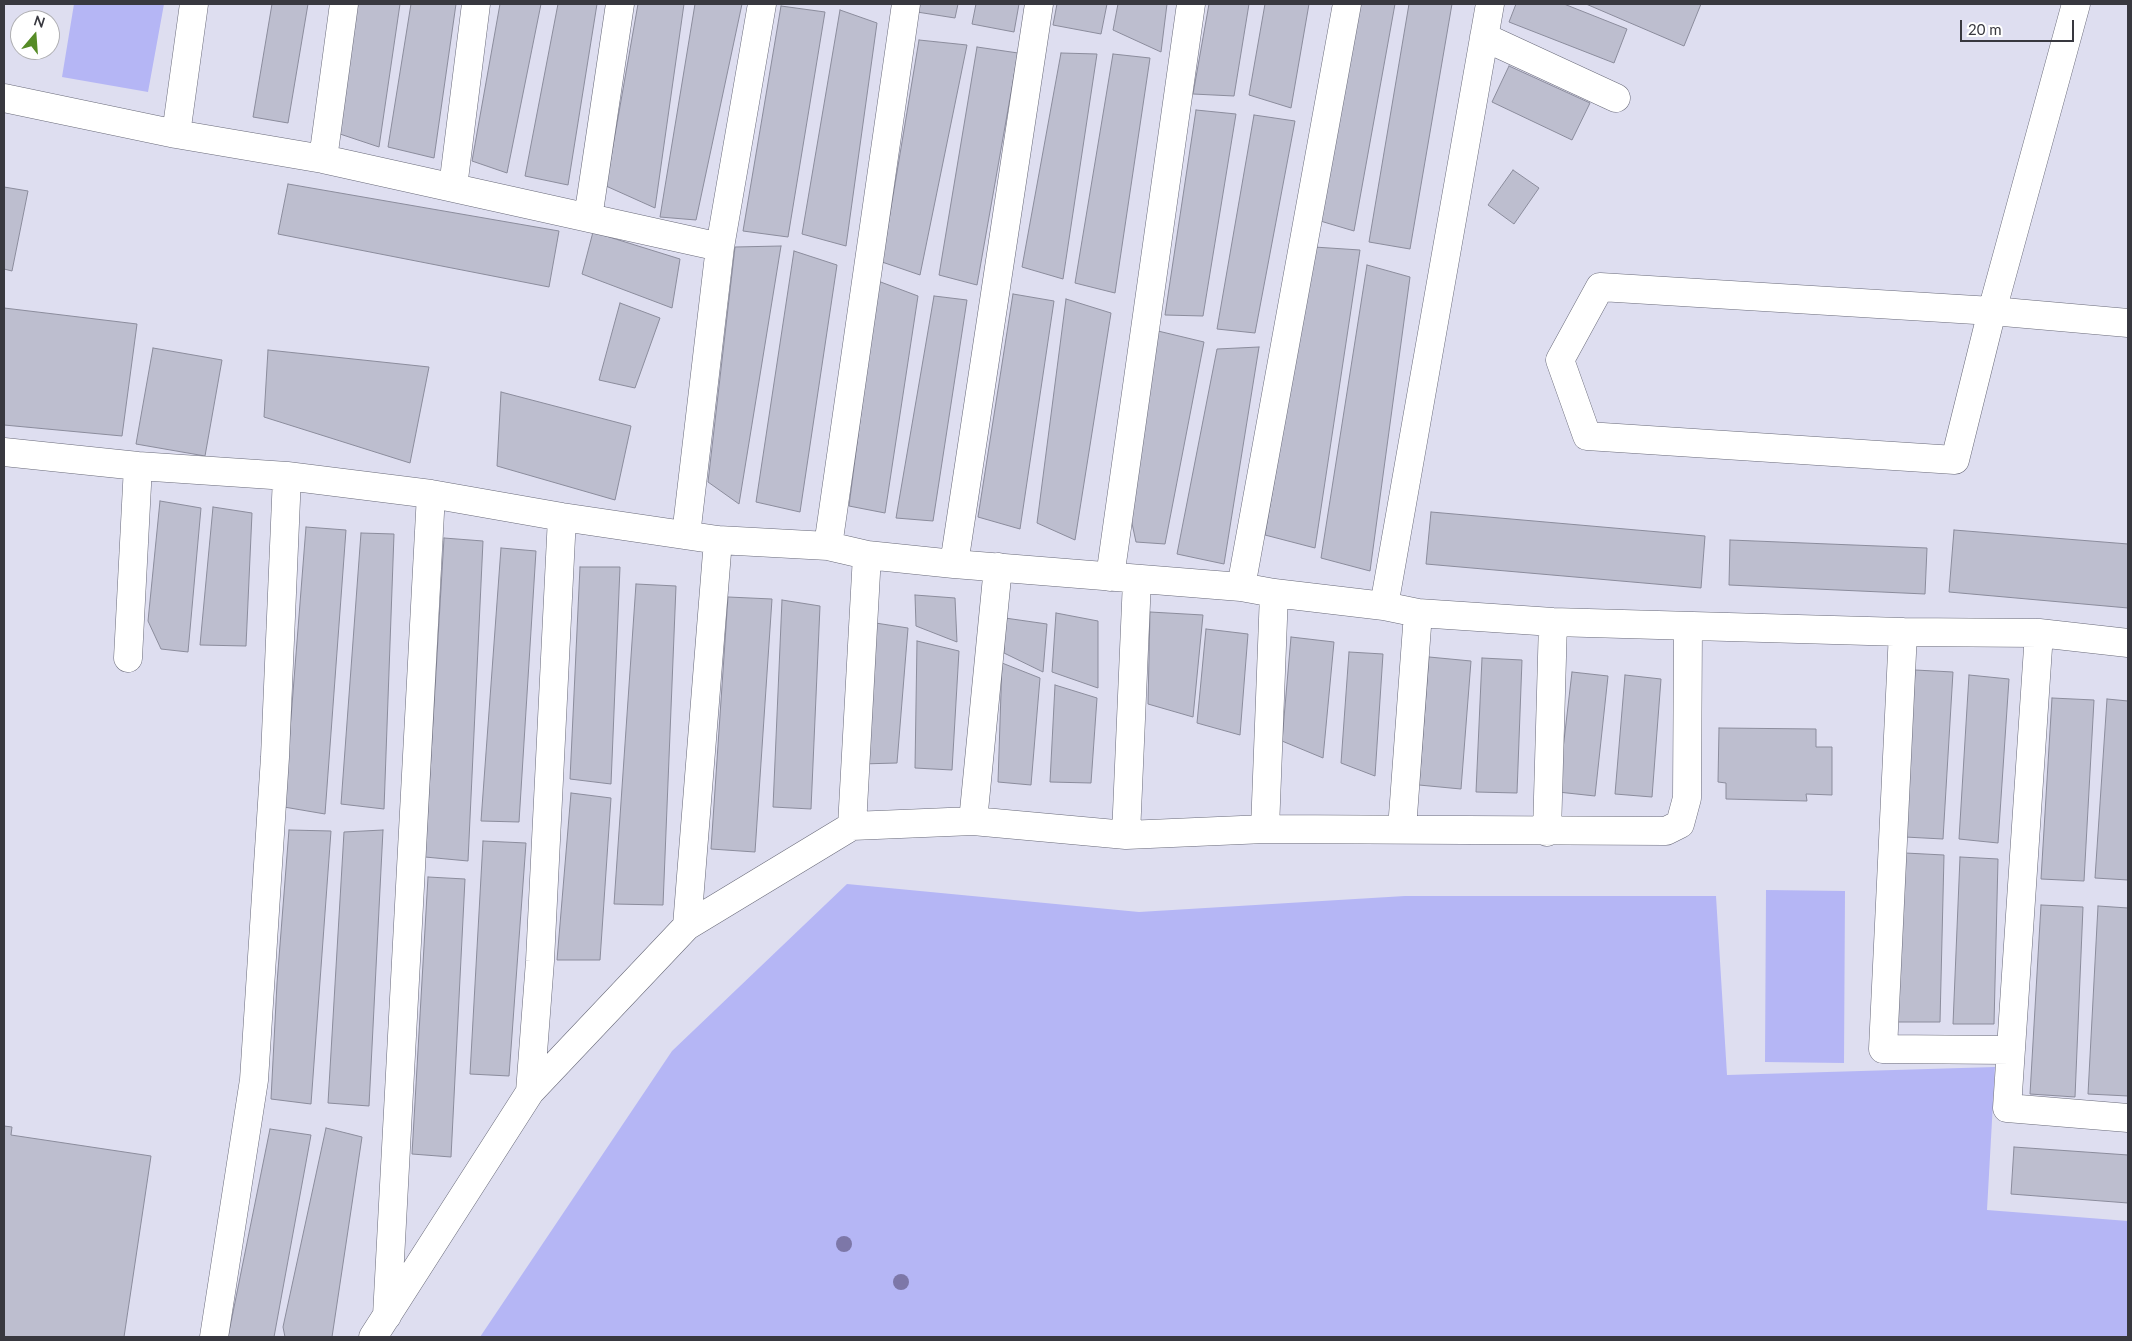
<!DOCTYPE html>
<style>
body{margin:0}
#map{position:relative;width:2132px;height:1341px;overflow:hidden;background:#dedef0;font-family:Lato,sans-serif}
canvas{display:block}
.frame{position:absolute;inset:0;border:5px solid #38383f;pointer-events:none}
.north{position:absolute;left:10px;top:10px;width:50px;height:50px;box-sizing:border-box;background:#fff;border:1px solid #afafb2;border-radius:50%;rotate:18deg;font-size:14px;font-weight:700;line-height:20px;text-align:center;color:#38383f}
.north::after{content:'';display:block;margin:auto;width:18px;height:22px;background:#568c26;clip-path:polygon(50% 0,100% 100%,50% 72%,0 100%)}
.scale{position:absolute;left:1960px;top:20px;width:114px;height:22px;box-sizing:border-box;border:2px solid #38383f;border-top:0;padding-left:6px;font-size:15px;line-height:18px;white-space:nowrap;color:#38383f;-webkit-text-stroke:4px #fff;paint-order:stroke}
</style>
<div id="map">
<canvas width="2132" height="1341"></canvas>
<div class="frame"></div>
<div class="north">N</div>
<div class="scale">20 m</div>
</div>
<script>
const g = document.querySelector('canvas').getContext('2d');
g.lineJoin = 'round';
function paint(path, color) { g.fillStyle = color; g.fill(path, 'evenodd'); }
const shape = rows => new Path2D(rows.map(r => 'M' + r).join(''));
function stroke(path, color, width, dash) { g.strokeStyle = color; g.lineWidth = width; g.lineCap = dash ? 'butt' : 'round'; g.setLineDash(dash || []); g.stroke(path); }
const green = shape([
 [74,4,164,4,148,92,62,77],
 [847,884,1139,912,1405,896,1716,896,1727,1075,1995,1067,1987,1210,2128,1221,2128,1337,480,1337,672,1051],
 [1766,890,1845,891,1844,1063,1765,1062]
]);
const building = shape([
 [272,4,308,4,288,123,253,117,272,4],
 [357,4,400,4,379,147,334,132,357,4],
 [411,4,456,4,434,158,388,147,411,4],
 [500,4,541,4,507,173,472,161,500,4],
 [558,4,597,4,568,185,525,176,558,4],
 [638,4,684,4,655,208,606,186,638,4],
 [695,4,742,4,696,220,660,217,695,4],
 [919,4,958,4,955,18,917,12,919,4],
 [976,4,1019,4,1014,32,972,24,976,4],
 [1057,4,1107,4,1101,34,1053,25,1057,4],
 [1118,4,1167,4,1161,52,1113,30,1118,4],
 [1209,4,1249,4,1234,96,1193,94,1209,4],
 [1265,4,1309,4,1291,108,1249,95,1265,4],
 [1357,4,1395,4,1354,231,1317,220,1357,4],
 [1409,4,1452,4,1410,249,1369,242,1409,4],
 [1516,4,1564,4,1627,29,1614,63,1509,22,1516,4],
 [1586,4,1701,4,1684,46,1586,4],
 [781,6,825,12,788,237,743,231,781,6],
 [840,10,877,23,846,246,802,234,840,10],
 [919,40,967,45,920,275,882,262,919,40],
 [977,47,1018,53,977,285,939,275,977,47],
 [1061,53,1097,54,1063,279,1022,267,1061,53],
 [1113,54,1150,58,1115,293,1075,283,1113,54],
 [1509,66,1590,103,1572,140,1492,102,1509,66],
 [1196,110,1236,114,1203,316,1165,315,1196,110],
 [1254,115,1295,121,1255,333,1217,329,1254,115],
 [1513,170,1539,188,1514,224,1488,205,1513,170],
 [288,184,559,231,549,287,278,234,288,184],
 [4,187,28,191,12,271,4,269,4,187],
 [593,232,680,259,672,308,582,274,593,232],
 [781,246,739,504,708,482,735,247,781,246],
 [1314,247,1360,250,1315,548,1265,535,1314,247],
 [794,251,837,265,800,512,756,502,794,251],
 [1367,265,1410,277,1370,571,1321,558,1367,265],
 [878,281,918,296,885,513,849,506,878,281],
 [1013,294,1054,301,1020,529,978,517,1013,294],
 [934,296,967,300,933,521,896,518,934,296],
 [1066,299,1111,313,1075,540,1037,523,1066,299],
 [620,303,660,318,635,388,599,380,620,303],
 [4,308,137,324,122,436,4,425,4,308],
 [1158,331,1204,342,1165,544,1136,542,1130,514,1158,331],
 [1259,347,1224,564,1177,554,1217,349,1259,347],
 [153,348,222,360,205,456,136,444,153,348],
 [268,350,429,367,410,463,264,417,268,350],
 [501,392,631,426,615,500,497,466,501,392],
 [160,501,201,508,188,652,161,649,148,621,160,501],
 [213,507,252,513,246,646,200,645,213,507],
 [1431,512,1705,536,1701,588,1426,564,1431,512],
 [306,527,346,530,325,814,284,807,306,527],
 [1954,530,2128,544,2128,608,1949,592,1954,530],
 [361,533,394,534,384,809,341,804,361,533],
 [444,538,483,541,468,861,425,857,444,538],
 [1730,540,1927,548,1925,594,1729,585,1730,540],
 [501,548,536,551,519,822,481,821,501,548],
 [580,567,620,567,611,784,570,779,580,567],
 [636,584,676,586,663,905,614,904,636,584],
 [915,595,955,598,957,642,916,626,915,595],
 [728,597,772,599,755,852,711,849,728,597],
 [782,600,820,606,811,809,773,807,782,600],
 [1150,612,1203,615,1193,717,1148,704,1150,612],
 [1056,613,1098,621,1098,688,1052,672,1056,613],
 [1005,618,1047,624,1043,672,1004,653,1005,618],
 [869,622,908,628,897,763,861,764,869,622],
 [1206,629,1248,634,1240,735,1197,723,1206,629],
 [1291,637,1334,642,1323,758,1282,741,1291,637],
 [917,641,959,651,952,770,915,768,917,641],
 [1349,652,1383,654,1375,776,1341,763,1349,652],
 [1429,657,1471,661,1461,789,1419,785,1429,657],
 [1482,658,1522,660,1517,793,1476,792,1482,658],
 [1002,663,1040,678,1031,785,998,782,1002,663],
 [1915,670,1953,672,1943,839,1905,837,1915,670],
 [1572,672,1608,676,1595,796,1558,792,1572,672],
 [1625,675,1661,679,1652,797,1615,794,1625,675],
 [1969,675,2009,679,1998,843,1959,839,1969,675],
 [1055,685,1097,698,1091,783,1050,782,1055,685],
 [2052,698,2094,700,2084,881,2041,879,2052,698],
 [2107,699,2128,701,2128,880,2095,878,2107,699],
 [1719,728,1816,729,1816,747,1832,747,1832,795,1806,794,1807,801,1726,799,1726,783,1718,782,1719,728],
 [571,793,611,798,600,960,557,960,571,793],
 [289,830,331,831,311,1104,271,1099,277,983,289,830],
 [383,830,369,1106,328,1103,344,832,383,830],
 [483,841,526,843,509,1076,470,1074,483,841],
 [1905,853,1944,855,1940,1022,1897,1022,1905,853],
 [1960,857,1998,859,1994,1024,1953,1024,1960,857],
 [428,877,465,879,451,1157,412,1154,428,877],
 [2041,905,2083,907,2075,1097,2030,1094,2041,905],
 [2098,906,2128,908,2128,1096,2088,1094,2098,906],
 [4,1126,12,1127,11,1135,151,1156,124,1337,4,1337,4,1126],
 [326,1128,362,1137,332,1337,285,1337,283,1327,326,1128],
 [270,1129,311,1135,274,1337,228,1337,270,1129],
 [2014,1147,2128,1155,2128,1203,2011,1194,2014,1147]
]);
const minor = shape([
 [2076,4,1992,311,1955,460,1587,436,1560,360,1600,287,1992,311,2128,323],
 [1484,37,1616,98],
 [4,98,176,134,323,159,720,247],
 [176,134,194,4],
 [323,159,344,4],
 [453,187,476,4],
 [588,218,620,4],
 [4,452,138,466,287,476,431,494,562,517,718,540,828,546,867,555,954,564,1241,587,1274,593,1384,606,1418,613,1553,622,1903,632,2039,633,2128,643],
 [686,535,720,247,762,4],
 [828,546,906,4],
 [954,564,1039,4],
 [1110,577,1191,4],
 [1241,587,1347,4],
 [1384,606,1490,4],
 [1903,632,1883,1049,2011,1050],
 [2039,633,2007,1108,2128,1118],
 [128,658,138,466],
 [973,821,998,567],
 [852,826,867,555],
 [1265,829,1274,593],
 [1402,829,1418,613],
 [1547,832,1553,622],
 [1126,835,1137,580],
 [687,926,718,540],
 [530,1092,540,961,562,517],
 [387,1316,431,494],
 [214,1337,254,1080,275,757,287,476],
 [373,1337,530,1092,687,926,852,826,973,821,1126,835,1265,829,1666,831,1680,824,1687,798,1688,626]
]);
const trees = [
 [844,1244],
 [901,1282]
];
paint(green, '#b5b6f5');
paint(building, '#bdbecf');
stroke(building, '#8b8c9c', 1);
stroke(minor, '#696a79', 29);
stroke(minor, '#fff', 28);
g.fillStyle = '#7d77a8';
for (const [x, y] of trees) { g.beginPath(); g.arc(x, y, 8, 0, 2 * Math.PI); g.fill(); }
</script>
